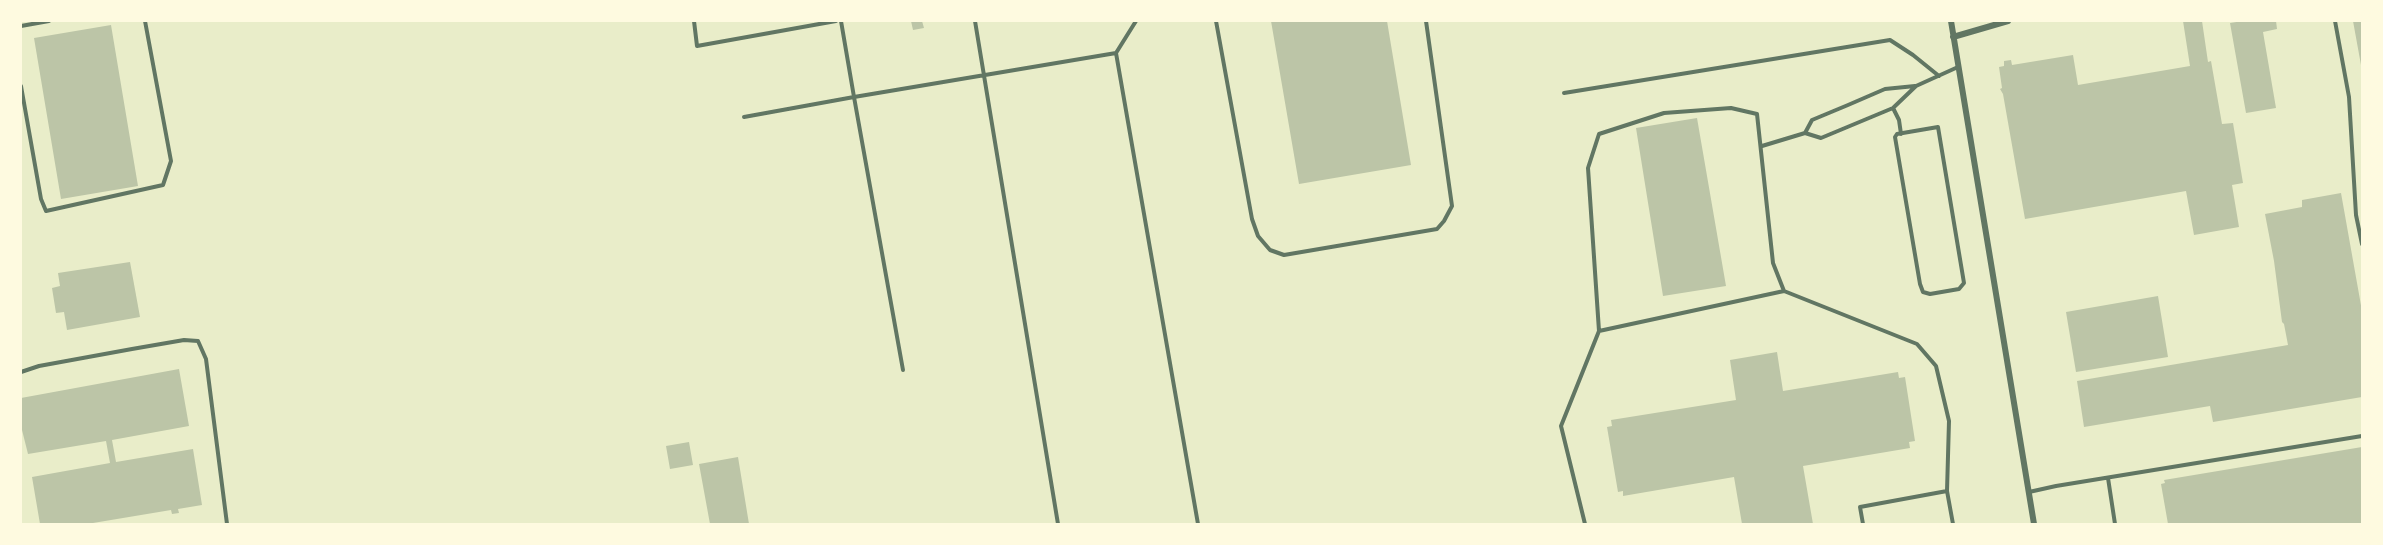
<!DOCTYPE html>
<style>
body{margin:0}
#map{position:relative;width:2383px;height:545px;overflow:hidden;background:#e9edc9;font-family:Commissioner,sans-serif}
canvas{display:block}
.frame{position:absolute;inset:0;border:22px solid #fefae0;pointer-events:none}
</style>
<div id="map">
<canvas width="2383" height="545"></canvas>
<div class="frame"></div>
</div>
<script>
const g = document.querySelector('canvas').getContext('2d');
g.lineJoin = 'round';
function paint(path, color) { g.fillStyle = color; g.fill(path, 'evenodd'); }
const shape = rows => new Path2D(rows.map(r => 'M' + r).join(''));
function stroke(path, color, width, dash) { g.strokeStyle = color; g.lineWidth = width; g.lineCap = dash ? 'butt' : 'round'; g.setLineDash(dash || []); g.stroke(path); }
const building = shape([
 [911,21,922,21,924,28,913,30],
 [1271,21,1387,21,1411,165,1299,184],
 [2183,21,2202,21,2208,62,2211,61,2222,124,2233,123,2243,183,2232,185,2239,227,2194,235,2186,191,2025,219,2003,94,2000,89,2002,88,1999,67,2004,66,2004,61,2011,60,2012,65,2073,55,2078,85,2190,66],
 [2243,21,2276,21,2277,29,2263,32,2276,108,2246,113,2230,23],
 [2353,21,2362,21,2362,65,2361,65],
 [111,25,138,186,61,199,34,38],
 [1697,118,1726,286,1663,296,1636,128],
 [2341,193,2362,311,2362,397,2213,422,2210,406,2084,427,2077,381,2288,345,2284,324,2282,322,2274,261,2265,214,2302,207,2302,200],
 [130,262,140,317,67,330,64,312,56,313,52,288,60,286,58,273],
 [2158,296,2168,357,2076,372,2066,312],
 [1777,352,1783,391,1898,372,1899,378,1905,377,1915,441,1909,442,1910,448,1803,466,1813,524,1742,524,1734,477,1623,496,1623,491,1618,492,1607,427,1612,426,1611,420,1736,400,1730,360],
 [179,369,189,426,112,440,116,462,193,449,202,505,178,509,179,513,172,514,171,510,87,524,40,524,32,477,110,463,106,441,28,454,22,430,21,398],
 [689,442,693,465,670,469,666,446],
 [2362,447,2362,524,2168,524,2161,484,2165,483,2164,480],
 [738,457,749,524,710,524,699,464]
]);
const service = shape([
 [694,21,697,46,836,21],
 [975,21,1058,524],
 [1216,21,1252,219,1258,236,1270,250,1284,255,1437,229,1444,221,1452,206,1426,21],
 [2335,21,2349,97,2356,215,2362,244],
 [21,26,49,21],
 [1116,53,1136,21],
 [21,86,41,199,46,211,163,185,171,161,145,21],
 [1564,93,1890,40,1913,55,1939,76],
 [1893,108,1899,120,1901,134],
 [744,117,854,97,841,21],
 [1938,127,1964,283,1959,289,1930,294,1923,292,1920,284,1895,137,1897,134,1938,127],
 [1805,133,1812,120,1848,105,1885,89,1915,86],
 [1762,146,1805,133,1821,138,1893,108,1916,86,1958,67],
 [1599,331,1784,291],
 [903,370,854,97,1116,53,1198,524],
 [21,372,39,366,132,349,184,340,198,341,206,359,227,524],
 [2108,478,2115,524],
 [2029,492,2056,486,2362,436],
 [1585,524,1561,426,1599,331,1588,168,1599,134,1664,113,1731,108,1757,114,1773,263,1784,291,1917,344,1936,366,1949,421,1947,491,1953,524],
 [1863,524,1860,507,1947,491]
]);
const minor = shape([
 [1951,21,2034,524],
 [1953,37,2008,21]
]);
paint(building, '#bcc5a7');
stroke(service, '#617663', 4);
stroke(minor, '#617663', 6);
</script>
